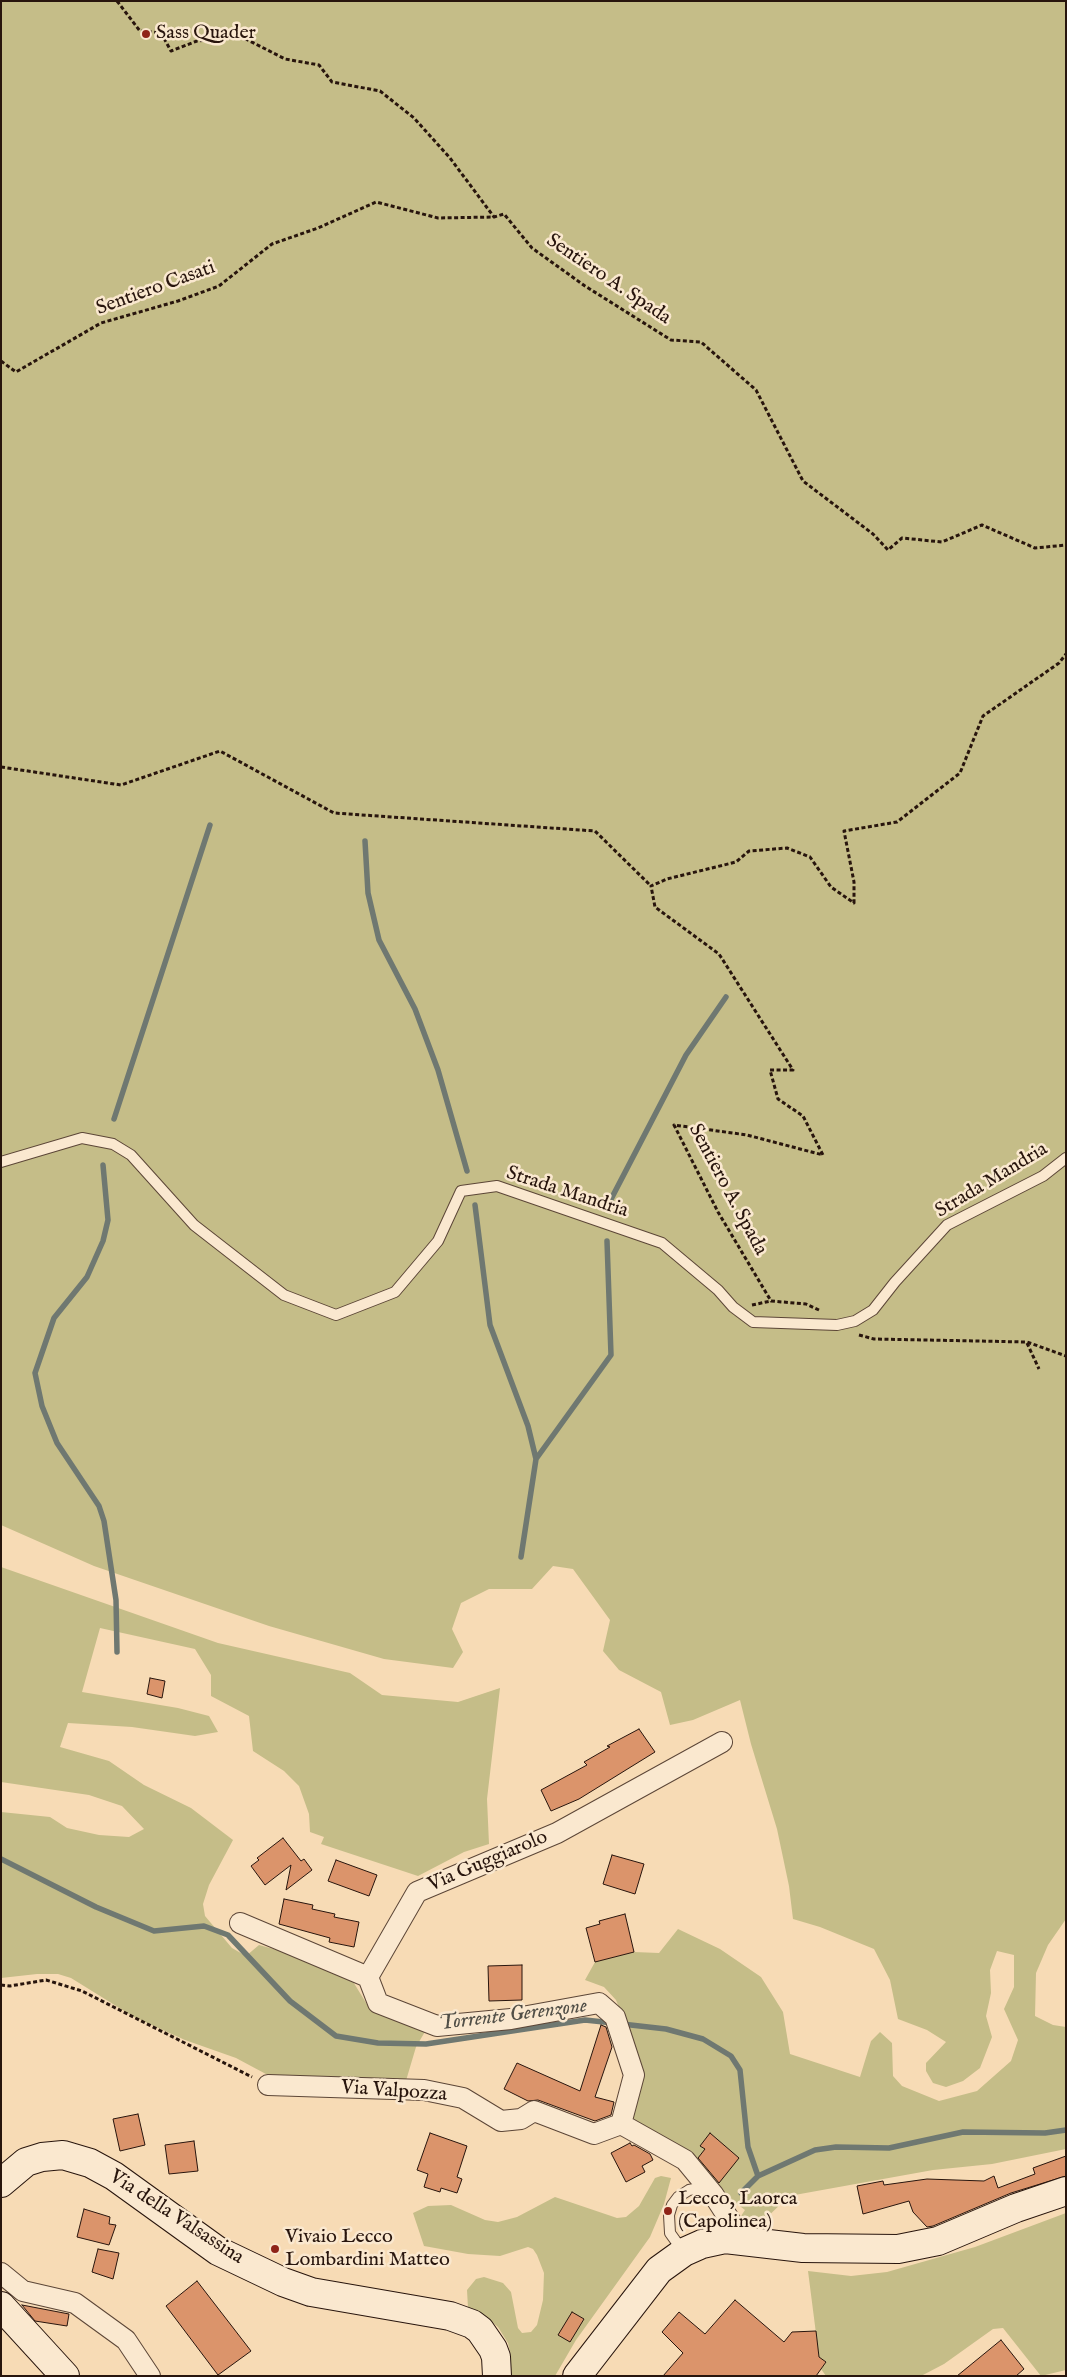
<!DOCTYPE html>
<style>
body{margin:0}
#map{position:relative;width:1067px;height:2377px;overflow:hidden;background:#f7dbb5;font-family:"IM FELL English",serif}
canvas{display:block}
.frame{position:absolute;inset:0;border:2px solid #28150d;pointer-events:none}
</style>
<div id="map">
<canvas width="1067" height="2377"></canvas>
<div class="frame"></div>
</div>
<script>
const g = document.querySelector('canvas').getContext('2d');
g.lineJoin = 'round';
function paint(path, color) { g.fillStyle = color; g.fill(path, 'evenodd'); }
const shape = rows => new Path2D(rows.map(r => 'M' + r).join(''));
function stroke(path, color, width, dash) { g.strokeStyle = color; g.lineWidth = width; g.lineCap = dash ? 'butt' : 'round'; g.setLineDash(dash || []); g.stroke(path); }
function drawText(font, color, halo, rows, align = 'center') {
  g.font = font + ' "IM FELL English",serif'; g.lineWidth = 5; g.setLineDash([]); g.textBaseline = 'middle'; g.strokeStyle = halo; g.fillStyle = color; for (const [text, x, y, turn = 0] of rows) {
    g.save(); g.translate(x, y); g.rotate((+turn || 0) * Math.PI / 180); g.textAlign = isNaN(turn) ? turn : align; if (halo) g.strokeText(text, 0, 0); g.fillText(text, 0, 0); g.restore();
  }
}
const green = shape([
 [1,1,1066,1,1066,1919,1048,1945,1036,1973,1035,2016,1053,2025,1066,2027,1066,2149,992,2164,933,2170,789,2196,754,2230,739,2219,745,2210,656,2142,632,2119,643,2072,640,2059,616,2000,604,1987,585,1980,595,1962,634,1952,659,1953,678,1929,720,1949,761,1977,783,2012,790,2054,860,2077,871,2041,880,2032,892,2043,893,2076,902,2086,939,2101,977,2091,1011,2061,1018,2040,1004,2009,1014,1987,1014,1955,997,1951,990,1970,991,1993,986,2016,992,2037,980,2068,963,2081,946,2087,933,2083,926,2071,926,2063,946,2042,927,2030,898,2019,890,1980,874,1949,820,1927,793,1919,789,1886,777,1829,751,1744,740,1700,693,1720,670,1725,661,1692,619,1670,603,1651,610,1620,573,1569,553,1566,532,1589,489,1589,461,1603,452,1629,463,1652,453,1668,384,1659,269,1626,94,1566,1,1525],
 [1,1567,218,1643,350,1673,382,1695,458,1702,500,1688,487,1799,489,1844,464,1852,418,1876,321,1844,324,1837,310,1832,309,1814,299,1786,284,1771,253,1751,249,1716,211,1696,211,1675,195,1649,100,1628,82,1692,178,1708,209,1716,218,1732,195,1736,132,1727,68,1723,60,1747,109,1761,144,1785,191,1808,233,1840,209,1885,203,1904,205,1916,232,1948,246,1956,259,1945,292,1954,352,1980,368,2006,381,2015,426,2030,416,2047,405,2084,279,2081,236,2058,185,2040,134,2017,71,1978,58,1974,37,1974,1,1978,1,1812,50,1817,67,1828,99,1835,129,1837,144,1829,122,1806,89,1795,1,1782],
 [661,2176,671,2178,664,2204,650,2237,576,2340,555,2376,506,2376,511,2357,508,2343,498,2327,484,2315,468,2308,467,2290,476,2279,484,2277,503,2283,511,2292,518,2328,522,2333,531,2332,537,2325,543,2300,544,2273,537,2255,533,2249,528,2247,500,2256,468,2254,424,2246,413,2213,428,2206,451,2205,485,2220,498,2222,517,2217,555,2197,617,2218,626,2217,639,2206,655,2178],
 [1066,2213,1066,2370,1041,2376,1003,2328,993,2329,944,2364,921,2376,826,2376,821,2369,826,2362,819,2357,808,2271,851,2276,887,2272,975,2247]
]);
const stream = shape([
 [365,841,368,893,379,940,415,1009,438,1070,467,1171],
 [114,1119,210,825],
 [103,1165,108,1220,103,1241,87,1277,54,1318,35,1373,42,1406,57,1443,99,1506,104,1521,116,1600,117,1652],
 [475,1205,490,1325,528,1426,536,1459,521,1557],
 [608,1205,686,1055,726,997],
 [536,1459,611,1355,607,1241],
 [1,1859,96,1907,154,1931,204,1926,228,1935,290,2001,336,2036,378,2043,426,2044,585,2020,613,2023],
 [622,2024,666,2029,703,2039,731,2056,740,2070,748,2147,758,2176],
 [741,2193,758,2176,815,2150,836,2147,889,2148,963,2132,1045,2133,1066,2130]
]);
const building = shape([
 [150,1678,165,1681,162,1698,147,1694,150,1678],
 [639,1729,655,1752,579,1799,551,1811,541,1790,587,1765,584,1762,610,1747,607,1746,639,1729],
 [283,1838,301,1861,304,1859,312,1870,286,1890,291,1865,265,1885,251,1866,259,1860,257,1858,283,1838],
 [612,1855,644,1864,635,1894,603,1884,612,1855],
 [336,1860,377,1875,369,1896,328,1881,336,1860],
 [284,1899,313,1905,312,1909,335,1914,334,1917,359,1922,354,1947,329,1942,330,1938,279,1924,284,1899],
 [625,1914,634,1952,595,1962,586,1928,600,1924,599,1921,625,1914],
 [522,1965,522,2000,489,2001,488,1966,522,1965],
 [601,2025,606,2027,612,2047,595,2097,614,2102,611,2115,595,2121,538,2100,528,2101,504,2089,517,2063,580,2091,601,2025],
 [138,2114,145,2145,120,2151,113,2119,138,2114],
 [430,2133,467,2146,457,2177,462,2179,457,2193,441,2188,440,2192,424,2187,428,2174,417,2170,430,2133],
 [710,2133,739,2158,719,2183,698,2158,705,2149,700,2146,710,2133],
 [194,2141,198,2171,169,2174,165,2145,194,2141],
 [630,2143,632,2146,634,2145,650,2154,653,2160,642,2166,645,2172,626,2182,611,2153,630,2143],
 [1066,2156,1066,2176,1011,2193,933,2226,927,2227,913,2212,909,2201,863,2214,857,2186,883,2181,884,2185,927,2179,984,2181,994,2176,998,2188,1035,2174,1033,2168,1066,2156],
 [84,2209,110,2217,109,2224,116,2225,109,2245,77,2237,84,2209],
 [98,2249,119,2253,113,2279,92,2272,98,2249],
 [197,2281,251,2351,218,2375,166,2306,197,2281],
 [735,2300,784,2342,792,2332,816,2331,819,2357,826,2362,816,2376,663,2376,683,2353,662,2332,679,2312,705,2334,735,2300],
 [22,2305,69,2314,67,2326,35,2321,22,2305],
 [572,2312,584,2319,570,2342,558,2335,572,2312],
 [1001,2340,1024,2369,1016,2376,957,2376,1001,2340]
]);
const path = shape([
 [117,1,140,31,161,33,171,51,197,41,242,37,285,59,319,65,332,82,380,91,414,118,450,158,494,217],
 [1,361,16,372,101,323,178,301,219,286,272,244,318,228,376,202,438,218,494,217,504,214,532,248,585,286,671,340,701,342,756,390,803,481,873,534,888,550,902,538,942,542,982,525,1035,548,1066,545],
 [1,767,121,785,220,751,334,813,595,831,651,886],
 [752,1305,771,1301],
 [819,1310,806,1304,771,1301,718,1212,674,1125,747,1135,823,1155,803,1116,778,1099,770,1070,793,1070,719,954,655,907,651,886,667,879,736,862,749,851,787,848,810,857,831,887,854,903,854,882,844,831,897,822,960,773,983,716,1059,663,1066,654],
 [859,1335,874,1339,1027,1342,1066,1356],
 [1027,1343,1039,1369],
 [1,1985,10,1986,46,1980,82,1991,252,2077]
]);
const service = shape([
 [1,1162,82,1138,113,1144,131,1155,194,1225,284,1295,336,1315,395,1292,438,1241,461,1191,497,1186,662,1243,718,1290,733,1307,753,1322,837,1325,855,1321,873,1310,895,1282,947,1225,1043,1176,1066,1158],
 [686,2249,680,2247,670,2233,669,2215,672,2205,678,2197,689,2190,699,2188,708,2191]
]);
const minor = shape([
 [240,1923,368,1977],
 [268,2085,424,2090,463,2098,501,2121,521,2119,534,2111,594,2134,621,2124,685,2160,713,2194,744,2242],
 [621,2124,634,2075,615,2017,599,2003,511,2019,437,2026,378,2003,368,1977,417,1892,557,1833,722,1742],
 [1,2273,23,2291,75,2303,126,2340,150,2376]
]);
const secondary = shape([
 [1,2183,26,2162,42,2157,63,2155,90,2163,114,2176,218,2251,283,2282,311,2292,450,2316,472,2324,480,2330,493,2349,496,2357,497,2376],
 [1,2306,65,2376],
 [577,2376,659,2270,684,2252,702,2244,725,2239,803,2248,898,2249,938,2241,1016,2208,1066,2191]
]);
const markers = [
 [146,34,5,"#8f2418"],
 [668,2211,5,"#8f2418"],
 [275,2249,5,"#8f2418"]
];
const poiNames = [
 ["Sass Quader",156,34],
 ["Lecco, Laorca",678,2200],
 ["(Capolinea)",678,2223],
 ["Vivaio Lecco",285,2238],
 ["Lombardini Matteo",285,2261]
];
const streetNames = [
 ["Sentiero A. Spada",608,280,34],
 ["Sentiero Casati",156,289,-20],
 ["Strada Mandria",992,1181,-31],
 ["Sentiero A. Spada",727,1190,62],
 ["Strada Mandria",567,1193,18],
 ["Via Guggiarolo",488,1862,-23],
 ["Via Valpozza",394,2092,4],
 ["Via della Valsassina",176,2218,33]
];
const waterNames = [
 ["Torrente Gerenzone",513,2016,-7]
];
paint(green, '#c5bd88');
stroke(stream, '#6f7871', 5.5);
paint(building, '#db946b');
stroke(building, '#28150d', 1);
stroke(service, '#5c4637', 12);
stroke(minor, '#5c4637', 22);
stroke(secondary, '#28150d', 30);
stroke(path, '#28150d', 3, [4, 2.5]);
stroke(service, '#fae8cf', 10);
stroke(minor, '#fae8cf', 20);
stroke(secondary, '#fae8cf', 28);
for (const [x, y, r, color] of markers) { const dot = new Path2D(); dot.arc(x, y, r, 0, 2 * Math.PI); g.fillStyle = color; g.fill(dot); stroke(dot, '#fae8cf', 2); }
drawText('20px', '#28150d', '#fae8cf', poiNames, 'left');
drawText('20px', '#28150d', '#fae8cf', streetNames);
drawText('italic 21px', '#514f47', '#fae8cf', waterNames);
</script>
